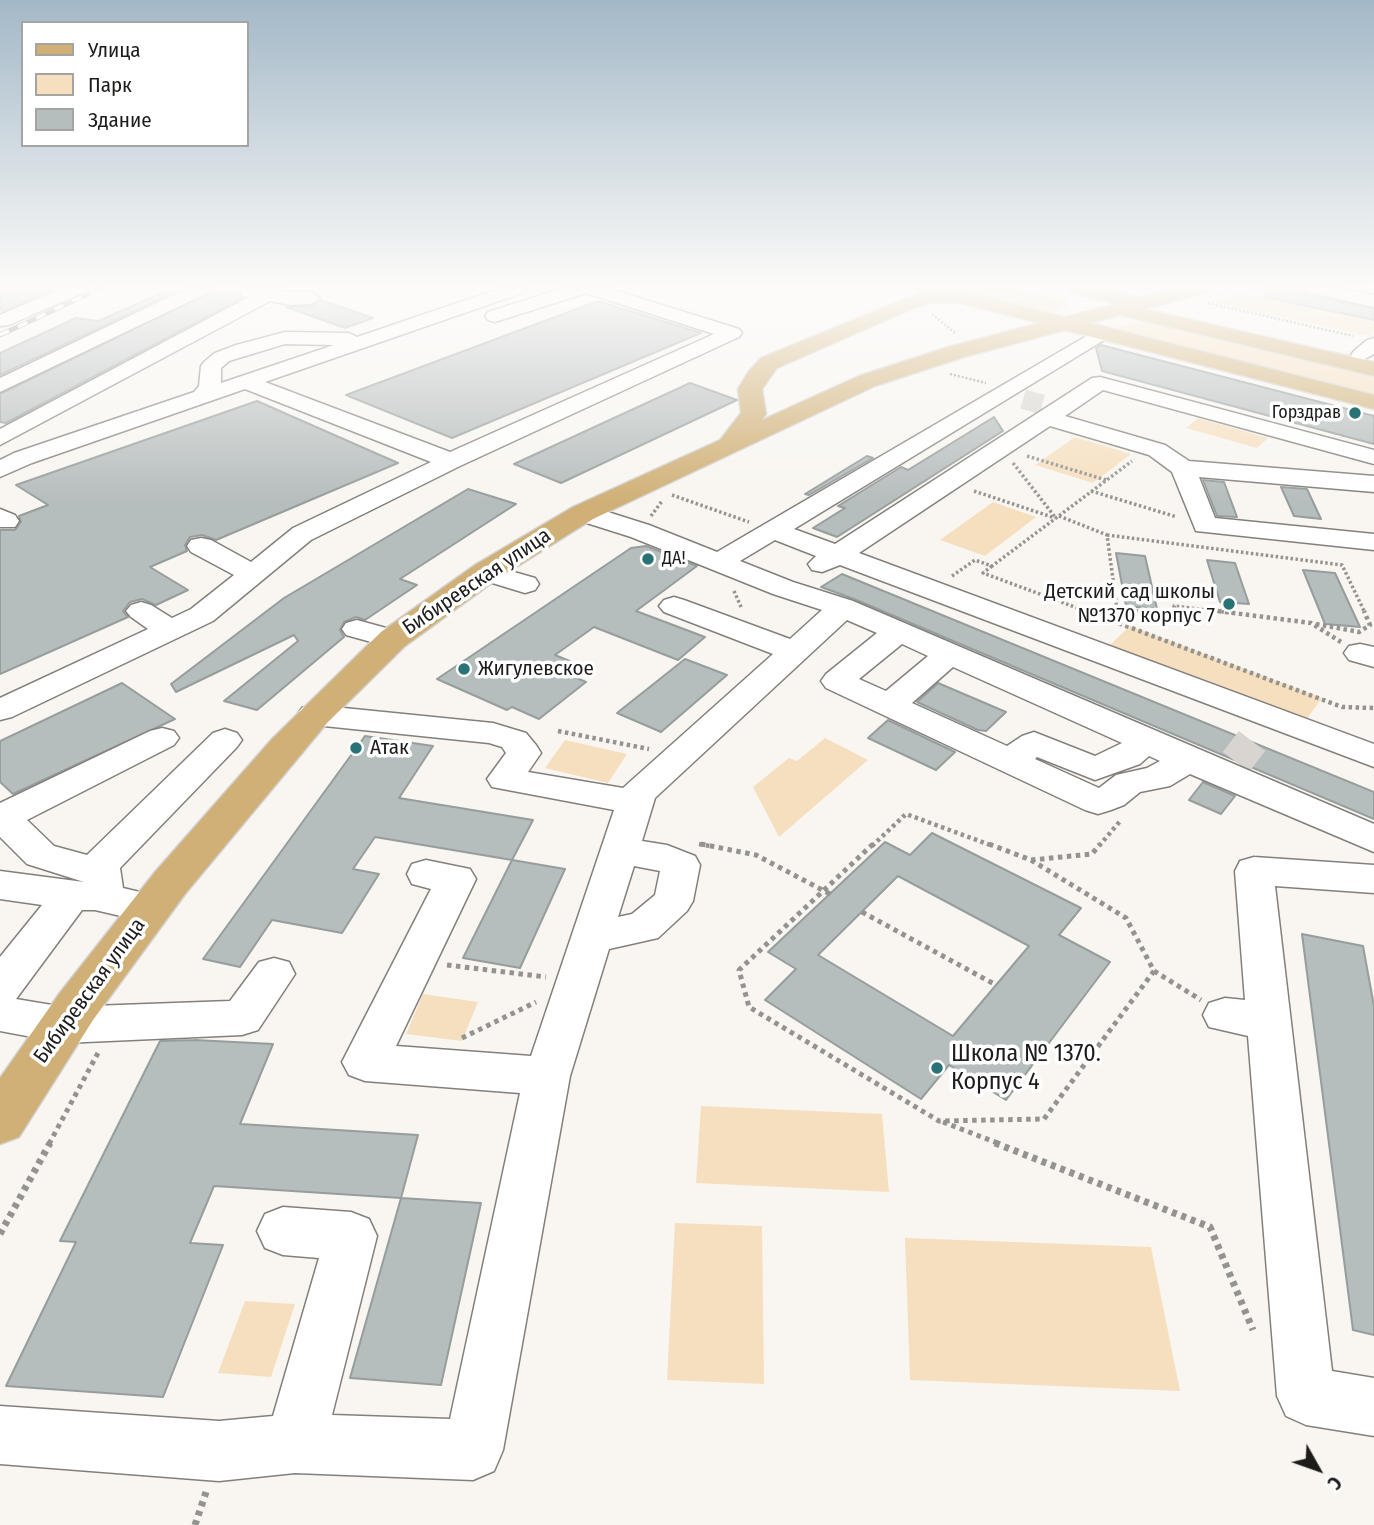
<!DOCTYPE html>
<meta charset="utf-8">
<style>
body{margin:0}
#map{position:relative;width:1374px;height:1525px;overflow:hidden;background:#f9f6f1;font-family:"Fira Sans Condensed",sans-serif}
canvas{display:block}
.legend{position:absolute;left:21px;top:21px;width:228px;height:126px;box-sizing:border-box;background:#fff;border:2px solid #a5a4a3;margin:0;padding:9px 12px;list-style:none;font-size:21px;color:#1d1c1a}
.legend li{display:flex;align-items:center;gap:14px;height:35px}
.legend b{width:35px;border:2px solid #a5a4a3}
.north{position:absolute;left:1283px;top:1434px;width:70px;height:70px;-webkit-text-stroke:5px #fff;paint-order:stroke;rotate:130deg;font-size:19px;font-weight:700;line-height:28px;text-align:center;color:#1d1c1a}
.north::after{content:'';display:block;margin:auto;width:24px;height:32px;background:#1d1c1a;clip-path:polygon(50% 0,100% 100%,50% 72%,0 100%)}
</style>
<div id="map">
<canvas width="1374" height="1525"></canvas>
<ul class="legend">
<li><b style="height:9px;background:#d0b076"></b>Улица</li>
<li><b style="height:19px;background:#f6dfbf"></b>Парк</li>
<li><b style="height:19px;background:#b6bdbd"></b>Здание</li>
</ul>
<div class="north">С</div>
</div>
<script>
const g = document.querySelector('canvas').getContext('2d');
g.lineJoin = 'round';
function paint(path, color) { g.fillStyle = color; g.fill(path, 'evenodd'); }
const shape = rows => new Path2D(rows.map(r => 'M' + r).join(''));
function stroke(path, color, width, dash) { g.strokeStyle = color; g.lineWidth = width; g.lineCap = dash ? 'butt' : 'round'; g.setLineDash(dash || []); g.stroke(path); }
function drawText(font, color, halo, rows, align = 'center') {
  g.font = font + ' "Fira Sans Condensed",sans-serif'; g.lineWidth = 7; g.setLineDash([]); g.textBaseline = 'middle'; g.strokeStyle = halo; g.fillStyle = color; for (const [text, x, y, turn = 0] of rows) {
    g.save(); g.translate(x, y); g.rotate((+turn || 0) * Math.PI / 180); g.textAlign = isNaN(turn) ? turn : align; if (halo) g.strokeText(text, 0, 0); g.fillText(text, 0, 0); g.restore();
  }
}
const green = shape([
 [941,288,1014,288,1064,300,1069,305,1057,312,1037,312],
 [1235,291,1374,321,1374,331,1369,336,1217,303],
 [1137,322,1155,323,1374,375,1374,397,1117,331,1120,326],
 [1198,418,1268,438,1257,448,1186,428],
 [1075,437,1131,454,1093,483,1035,465],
 [993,502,1036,517,985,556,940,540],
 [1130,626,1322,698,1303,724,1107,648],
 [825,738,868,760,779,837,753,787,789,758,797,761],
 [565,740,627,754,608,783,545,768],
 [423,994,478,1002,462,1041,406,1034],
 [701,1106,882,1114,889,1192,696,1183],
 [675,1223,762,1226,764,1384,667,1380],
 [905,1238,1151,1247,1180,1391,910,1380],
 [245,1301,295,1304,271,1377,218,1373]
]);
const building = shape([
 [0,288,55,288,3,311,0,310,0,288],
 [1265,288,1303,288,1307,295,1374,309,1374,320,1264,297,1265,288],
 [213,291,238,294,242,298,6,423,0,422,0,394,213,291],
 [162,293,170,294,0,375,0,353,76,318,98,321,162,293],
 [321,300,373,318,345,328,286,307,311,307,321,300],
 [598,301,701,333,452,438,346,395,598,301],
 [1101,345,1374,416,1374,444,1102,371,1096,348,1101,345],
 [690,383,737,400,561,483,514,464,690,383],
 [257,401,398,463,216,540,202,535,190,537,185,545,187,551,150,567,188,590,156,605,142,599,130,602,123,611,128,617,0,674,0,530,15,530,21,522,19,516,48,505,16,485,257,401],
 [994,417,1003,431,837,537,813,528,845,508,838,506,901,467,908,470,994,417],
 [867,456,873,458,809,495,805,494,867,456],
 [1203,480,1224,482,1237,517,1217,516,1203,480],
 [1281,487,1307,489,1321,519,1294,516,1281,487],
 [468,489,516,504,400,579,417,585,365,620,356,617,344,622,340,630,344,637,257,710,224,701,298,641,294,635,176,692,171,684,284,598,468,489],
 [646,546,697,566,636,611,705,637,678,660,594,627,555,655,572,662,560,671,586,682,539,719,512,707,507,710,437,679,631,548,646,546],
 [1116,553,1145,556,1157,609,1126,606,1116,553],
 [1207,560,1235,563,1249,604,1220,602,1207,560],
 [1303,570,1335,573,1360,627,1325,624,1303,570],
 [842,574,1374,792,1374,819,854,599,821,587,842,574],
 [685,659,727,675,661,732,617,713,685,659],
 [122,683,175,719,13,794,0,782,0,741,122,683],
 [938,683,1006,712,986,731,978,730,917,702,938,683],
 [888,720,955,752,936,770,868,738,888,720],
 [365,736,433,746,399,798,533,820,512,860,375,837,353,869,379,874,342,933,272,920,240,967,203,959,365,736],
 [1203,782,1235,796,1221,814,1189,800,1203,782],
 [932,833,1081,908,1059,935,1110,962,1006,1100,949,1065,921,1099,765,1000,796,969,768,952,885,842,910,855,932,833],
 [898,876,1029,946,953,1036,818,955,898,876],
 [512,860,565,869,520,968,463,958,512,860],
 [1302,934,1363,946,1374,1006,1374,1335,1353,1330,1302,934],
 [195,1040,273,1044,240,1124,418,1135,401,1198,214,1186,190,1243,223,1245,163,1397,6,1386,76,1242,60,1241,160,1041,195,1040],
 [401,1198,481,1203,441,1385,350,1378,401,1198]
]);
const minorTunnelFar1 = shape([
 [1023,399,1044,405]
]);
const minorTunnel = shape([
 [1236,762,1252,741]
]);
const pathFar4 = shape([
 [1217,296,1232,288],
 [1208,303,1353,336],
 [932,314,955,333],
 [950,374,986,383]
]);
const pathFar3 = shape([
 [1027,456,1106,480],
 [1013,463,1055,517],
 [974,491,1055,518],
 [1091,491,1177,517],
 [672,495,749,522],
 [651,516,662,501],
 [1059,516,1107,535,1117,609,1159,613],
 [1107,535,1342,565,1365,613],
 [992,566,983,573,1091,613],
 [952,576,975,560,992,566,1132,461],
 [734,591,742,609],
 [1176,613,1174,606,1232,613]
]);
const pathFar2 = shape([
 [1086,611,1342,707,1374,708],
 [1142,611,1176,615,1175,611],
 [1218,611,1311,623,1341,642],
 [1316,624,1359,632,1370,625,1364,611],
 [558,731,649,749],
 [699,844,710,846],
 [872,846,906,814,993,846],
 [1099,846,1121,820]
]);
const pathFar1 = shape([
 [701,844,756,855,830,894],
 [873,844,739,970,749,1007,939,1121,1044,1119,1154,971,1126,918,1031,860],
 [989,844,1031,860],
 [1031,860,1092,854,1100,844],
 [862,912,996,985],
 [447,965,546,977],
 [1154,971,1201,1000],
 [462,1038,536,1002],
 [943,1122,1000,1144],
 [49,1144,98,1053]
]);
const path = shape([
 [995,1143,1210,1227,1253,1330],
 [0,1234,50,1143],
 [195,1525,206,1492]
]);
const minor = shape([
 [62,288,87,288,84,292,9,325,0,326,0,315,62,288],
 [188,288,212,288,209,292,0,392,0,378,188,288],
 [242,288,284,288,281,292,311,292,320,298,311,304,290,305,270,301,0,445,0,429,249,297,243,296,240,292,242,288],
 [501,288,528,288,525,292,265,382,450,452,714,334,586,293,495,322,488,320,485,316,488,312,563,288,608,288,739,329,742,333,739,337,460,466,311,540,213,621,12,717,0,720,0,698,148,629,131,617,126,611,131,605,141,602,151,605,172,618,191,609,234,575,191,552,187,546,191,540,201,538,211,540,251,562,293,528,431,462,245,389,32,463,0,477,0,460,14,453,194,392,199,386,201,366,204,362,215,353,236,345,285,332,349,333,357,337,501,288],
 [285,344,334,345,221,383,221,368,229,361,285,344],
 [1305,288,1340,288,1374,295,1374,307,1308,292,1305,288],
 [1102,327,1109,329,1112,333,1109,337,794,529,835,544,1092,378,1100,377,1374,450,1374,464,1103,390,1065,416,1165,445,1189,461,1374,476,1374,492,1199,477,1215,518,1374,534,1374,550,1196,531,1172,472,1149,455,1050,426,859,553,1374,744,1374,767,840,565,822,572,812,570,808,564,816,556,775,540,740,561,793,582,853,601,1374,824,1374,852,1190,774,1170,786,1140,792,1124,805,1111,810,1098,814,1085,810,826,688,821,681,826,674,877,633,847,620,655,798,642,841,667,845,695,856,700,865,693,901,687,911,658,938,609,949,570,1076,503,1450,494,1471,473,1480,295,1473,219,1481,0,1464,0,1406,219,1421,273,1416,319,1258,283,1255,265,1248,257,1231,265,1214,283,1207,351,1212,369,1219,377,1236,332,1415,450,1419,520,1093,365,1081,349,1075,342,1062,431,889,412,884,407,874,412,864,426,860,470,869,476,879,396,1046,531,1056,614,810,492,787,487,779,506,753,502,747,489,743,314,725,302,722,297,715,302,708,314,705,493,723,526,733,536,745,541,753,528,772,623,788,773,654,664,612,659,606,664,600,674,597,684,600,790,639,822,610,773,594,631,537,574,519,570,513,574,507,583,505,592,507,649,525,717,552,1102,327],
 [902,644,928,656,886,691,859,679,902,644],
 [953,667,1122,743,1095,756,1034,732,1022,736,1007,746,912,703,953,667],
 [1149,756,1160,761,1147,768,1116,775,1099,788,1035,759,1037,757,1095,780,1140,764,1149,756],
 [634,866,660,871,655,895,632,914,618,917,634,866],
 [1374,338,1374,354,1361,361,1354,359,1351,355,1354,351,1367,340,1374,338],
 [0,509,15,515,19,521,15,527,0,527,0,509],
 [486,564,535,578,539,584,535,590,525,593,476,578,472,572,476,566,486,564],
 [357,620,404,633,408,639,404,645,393,648,346,635,342,629,346,623,357,620],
 [1360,644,1374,647,1374,667,1349,660,1344,653,1349,646,1360,644],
 [162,728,174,731,179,738,174,745,27,820,54,846,87,855,213,733,225,729,237,733,242,740,237,747,120,868,123,888,165,898,171,908,165,918,151,923,95,910,82,910,16,999,64,1007,230,1001,259,962,274,958,289,962,295,974,258,1030,242,1035,64,1043,0,1031,0,957,42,905,0,899,0,871,84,882,27,864,0,837,0,803,150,731,162,728],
 [1254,857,1374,865,1374,893,1275,886,1332,1371,1374,1378,1374,1436,1306,1425,1286,1416,1277,1396,1248,1036,1209,1027,1203,1015,1209,1003,1225,998,1245,1000,1235,871,1240,861,1254,857]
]);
const major = shape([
 [916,288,951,288,1065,317,1116,304,1069,292,1066,288,1102,288,1140,297,1176,288,1210,288,1207,292,1144,309,1374,362,1374,376,1120,315,1090,323,1374,395,1374,409,1065,330,964,357,875,386,593,519,497,579,405,646,327,723,185,894,93,1020,19,1137,0,1144,0,1078,59,994,155,872,272,739,381,632,475,565,573,507,720,440,741,413,738,389,749,371,761,358,920,293,916,288],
 [956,302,1040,323,948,347,859,376,762,420,766,414,762,389,777,368,916,307,929,303,956,302]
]);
const rail = shape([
 [0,335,101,288]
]);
const markers = [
 [1355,413,7,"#297376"],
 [648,559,7,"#297376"],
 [1229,604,7,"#297376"],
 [464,669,7,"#297376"],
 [356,748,7,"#297376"],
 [937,1068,7,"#297376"]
];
const farPoinames = [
 ["Горздрав",1341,413],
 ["ДА!",662,559,"left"]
];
const streetNames = [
 ["Бибиревская улица",477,582,-34],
 ["Бибиревская улица",90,991,-54]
];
const poiNames = [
 ["Детский сад школы",1215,592,"right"],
 ["№1370 корпус 7",1215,616,"right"],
 ["Жигулевское",478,669],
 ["Атак",370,748]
];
const nearPoinames = [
 ["Школа № 1370.",951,1054],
 ["Корпус 4",951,1082]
];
paint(green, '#f6dfbf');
paint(building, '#b6bdbd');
stroke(building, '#969d9d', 2);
stroke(minorTunnelFar1, '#d8d5d1', 20, [20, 10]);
stroke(minorTunnel, '#d8d5d1', 33, [33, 17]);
stroke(minor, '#83807c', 3);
stroke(major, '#d2d2d1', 3);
stroke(pathFar4, '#95938f', 2.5, [2, 2]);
stroke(pathFar3, '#95938f', 3.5, [2.5, 2.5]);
stroke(pathFar2, '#95938f', 4.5, [3.5, 3.5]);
stroke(pathFar1, '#95938f', 5, [4.5, 4.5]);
stroke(path, '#95938f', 7, [5, 5]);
paint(minor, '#fff');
paint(major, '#d0b076');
stroke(rail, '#797874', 5);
stroke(rail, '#fff', 3.5, [10]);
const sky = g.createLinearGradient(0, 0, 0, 502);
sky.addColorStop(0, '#a3b8c7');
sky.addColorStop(0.57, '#fcfbf9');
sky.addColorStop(1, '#fcfbf900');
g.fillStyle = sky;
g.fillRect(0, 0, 1374, 502);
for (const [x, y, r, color] of markers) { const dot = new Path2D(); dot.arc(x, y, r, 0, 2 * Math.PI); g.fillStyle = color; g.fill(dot); stroke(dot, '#fff', 2.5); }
drawText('18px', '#1d1c1a', '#fff', farPoinames, 'right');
drawText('21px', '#1d1c1a', '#fff', streetNames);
drawText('21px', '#1d1c1a', '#fff', poiNames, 'left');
drawText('24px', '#1d1c1a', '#fff', nearPoinames, 'left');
</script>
